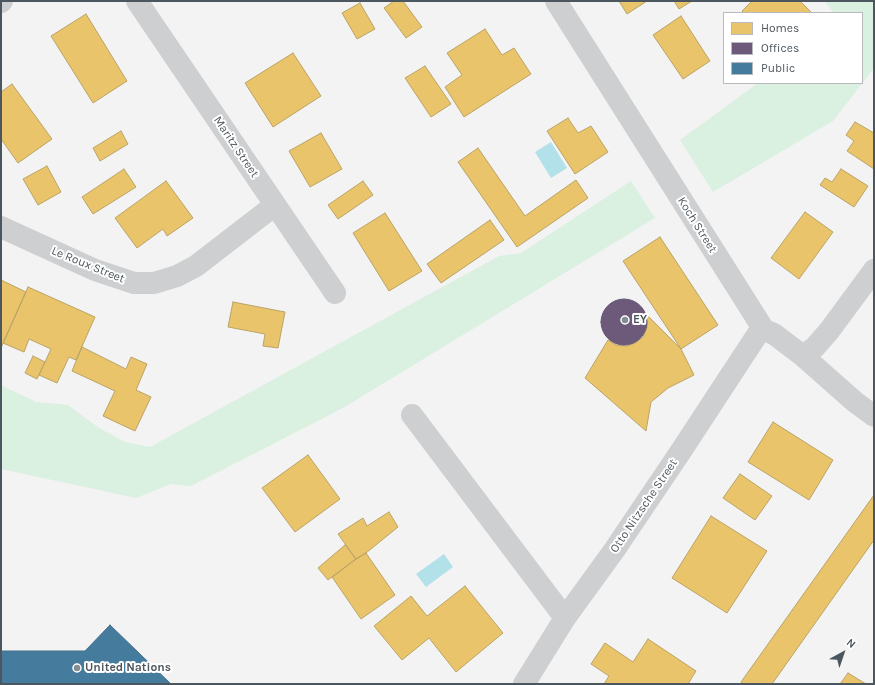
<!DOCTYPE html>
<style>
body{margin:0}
#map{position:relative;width:875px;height:685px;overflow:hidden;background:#f3f3f3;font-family:Karla,sans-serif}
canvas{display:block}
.frame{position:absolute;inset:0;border:2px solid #4b565e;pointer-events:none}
.legend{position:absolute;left:723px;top:12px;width:140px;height:72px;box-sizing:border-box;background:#fff;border:1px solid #b7bbbf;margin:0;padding:5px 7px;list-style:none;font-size:12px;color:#4b565e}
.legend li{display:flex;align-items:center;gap:8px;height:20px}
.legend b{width:20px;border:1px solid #b7bbbf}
.north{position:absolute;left:823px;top:633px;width:40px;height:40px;-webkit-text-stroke:3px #fff;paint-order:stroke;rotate:40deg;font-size:11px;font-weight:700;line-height:16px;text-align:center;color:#4b565e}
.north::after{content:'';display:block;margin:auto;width:14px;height:18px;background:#4b565e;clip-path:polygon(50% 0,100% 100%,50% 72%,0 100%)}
</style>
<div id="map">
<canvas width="875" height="685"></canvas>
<div class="frame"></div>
<ul class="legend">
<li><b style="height:11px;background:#e9c46a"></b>Homes</li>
<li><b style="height:11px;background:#6d597a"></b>Offices</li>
<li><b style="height:11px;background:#457b9d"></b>Public</li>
</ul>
<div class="north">N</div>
</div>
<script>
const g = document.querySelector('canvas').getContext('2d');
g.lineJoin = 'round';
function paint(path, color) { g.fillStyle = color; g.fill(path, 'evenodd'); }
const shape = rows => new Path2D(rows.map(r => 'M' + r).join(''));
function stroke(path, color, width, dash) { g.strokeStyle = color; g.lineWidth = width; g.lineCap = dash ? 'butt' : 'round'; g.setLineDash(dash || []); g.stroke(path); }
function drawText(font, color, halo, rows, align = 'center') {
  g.font = font + ' Karla,sans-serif'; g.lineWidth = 4; g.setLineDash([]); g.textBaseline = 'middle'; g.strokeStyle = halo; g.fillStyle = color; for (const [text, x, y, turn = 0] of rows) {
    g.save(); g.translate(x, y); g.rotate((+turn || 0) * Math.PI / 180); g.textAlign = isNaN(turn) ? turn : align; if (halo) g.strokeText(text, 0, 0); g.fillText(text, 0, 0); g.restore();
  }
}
const green = shape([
 [825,1,874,1,874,68,833,121,713,192,680,140,758,83,862,83,862,13,833,13],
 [631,181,655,218,343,408,191,486,171,484,136,498,1,469,1,385,36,402,68,405,99,428,125,442,150,447,499,256,521,253]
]);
const water = shape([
 [551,142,567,168,551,178,535,152],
 [444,554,453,567,426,587,416,574]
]);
const homes = shape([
 [394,1,403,1,422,27,406,38,384,8,394,1],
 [619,1,647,1,627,14,619,1],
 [674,1,692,1,679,9,674,1],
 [752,1,800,1,812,13,744,13,742,11,752,1],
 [360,3,375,29,357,39,342,13,360,3],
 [86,14,127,81,93,103,51,36,86,14],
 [681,16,710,61,683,79,653,35,681,16],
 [485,29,502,55,514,48,531,74,464,117,445,87,462,75,447,53,485,29],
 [293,53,321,96,273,127,245,83,293,53],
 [425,66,451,104,431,117,405,78,425,66],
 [12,84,52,139,18,163,1,139,1,92,12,84],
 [568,118,578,133,591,126,608,152,575,174,547,131,568,118],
 [855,122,874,133,874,169,847,151,854,141,846,135,855,122],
 [121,131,128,144,100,161,93,148,121,131],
 [321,133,342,169,310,187,289,151,321,133],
 [478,148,525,216,576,180,588,198,517,247,458,162,478,148],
 [47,166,61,192,38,205,23,179,47,166],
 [124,169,136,187,93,214,82,197,124,169],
 [841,169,868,186,854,207,820,185,825,178,832,182,841,169],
 [166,181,193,218,167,236,163,229,137,248,115,218,166,181],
 [363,181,373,195,338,219,328,205,363,181],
 [805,212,833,232,799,279,771,258,805,212],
 [385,213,422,271,389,291,353,233,385,213],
 [490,220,504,240,441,283,427,264,490,220],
 [660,237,718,325,681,349,623,261,660,237],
 [1,280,26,292,1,348,1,280],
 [28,287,95,317,76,360,69,357,57,383,39,375,51,349,29,339,24,352,3,343,28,287],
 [233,302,285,312,278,348,263,346,265,334,228,327,233,302],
 [646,314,681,349,694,375,668,388,651,402,646,431,585,378,608,340,616,345,627,346,635,343,643,337,647,327,646,314],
 [82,347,126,369,131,357,147,364,136,390,151,397,135,431,103,416,115,391,72,371,82,347],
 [33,356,45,362,37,379,25,373,33,356],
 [773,422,833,460,809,500,748,462,773,422],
 [308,455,340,499,295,532,262,488,308,455],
 [740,474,772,496,755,520,723,498,740,474],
 [874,495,874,540,772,684,744,684,741,682,874,495],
 [389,512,398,527,366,553,356,559,338,534,363,518,367,526,389,512],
 [711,516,767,551,727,613,672,578,711,516],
 [345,545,356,559,328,580,318,568,345,545],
 [366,553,395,595,361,619,332,577,356,559,366,553],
 [465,586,503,633,456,672,429,638,402,660,374,626,411,596,427,616,465,586],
 [648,639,696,671,688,684,604,684,609,676,591,664,605,643,633,662,648,639],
 [848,673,866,684,840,684,848,673]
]);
const offices = shape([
 '601 322a23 23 0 1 1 46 0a23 23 0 1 1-46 0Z'
]);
const public = shape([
 [110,625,171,684,1,684,1,651,85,651,110,625]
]);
const minor = shape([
 [137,1,335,293],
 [556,1,764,330,774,334,803,356,855,402,874,416],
 [1,2,2,1],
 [1,227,95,270,134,283,154,283,177,276,196,266,275,205],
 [803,356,815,347,829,331,874,270],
 [412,415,565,618],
 [524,684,565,618,615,549,681,451,757,335,764,330]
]);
const markers = [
 [625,320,4,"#868d92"],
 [77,668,4,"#868d92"]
];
const streetNames = [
 ["Maritz Street",236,147,56],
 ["Koch Street",697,225,58],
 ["Le Roux Street",88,265,22],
 ["Otto Nitzsche Street",644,506,-56]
];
const poiNames = [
 ["EY",633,320],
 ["United Nations",85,668]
];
paint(green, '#daf0e1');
paint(water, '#b3e1ea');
paint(homes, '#e9c46a');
stroke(homes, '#baa366', 1);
paint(offices, '#6d597a');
stroke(offices, '#635872', 1);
paint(public, '#457b9d');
stroke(public, '#47708a', 1);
stroke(minor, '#cdcfd0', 22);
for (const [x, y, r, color] of markers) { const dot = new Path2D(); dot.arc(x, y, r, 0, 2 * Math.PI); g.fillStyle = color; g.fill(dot); stroke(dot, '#fff', 1.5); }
drawText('12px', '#4b565e', '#fff', streetNames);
drawText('bold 12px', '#4b565e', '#fff', poiNames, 'left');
</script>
